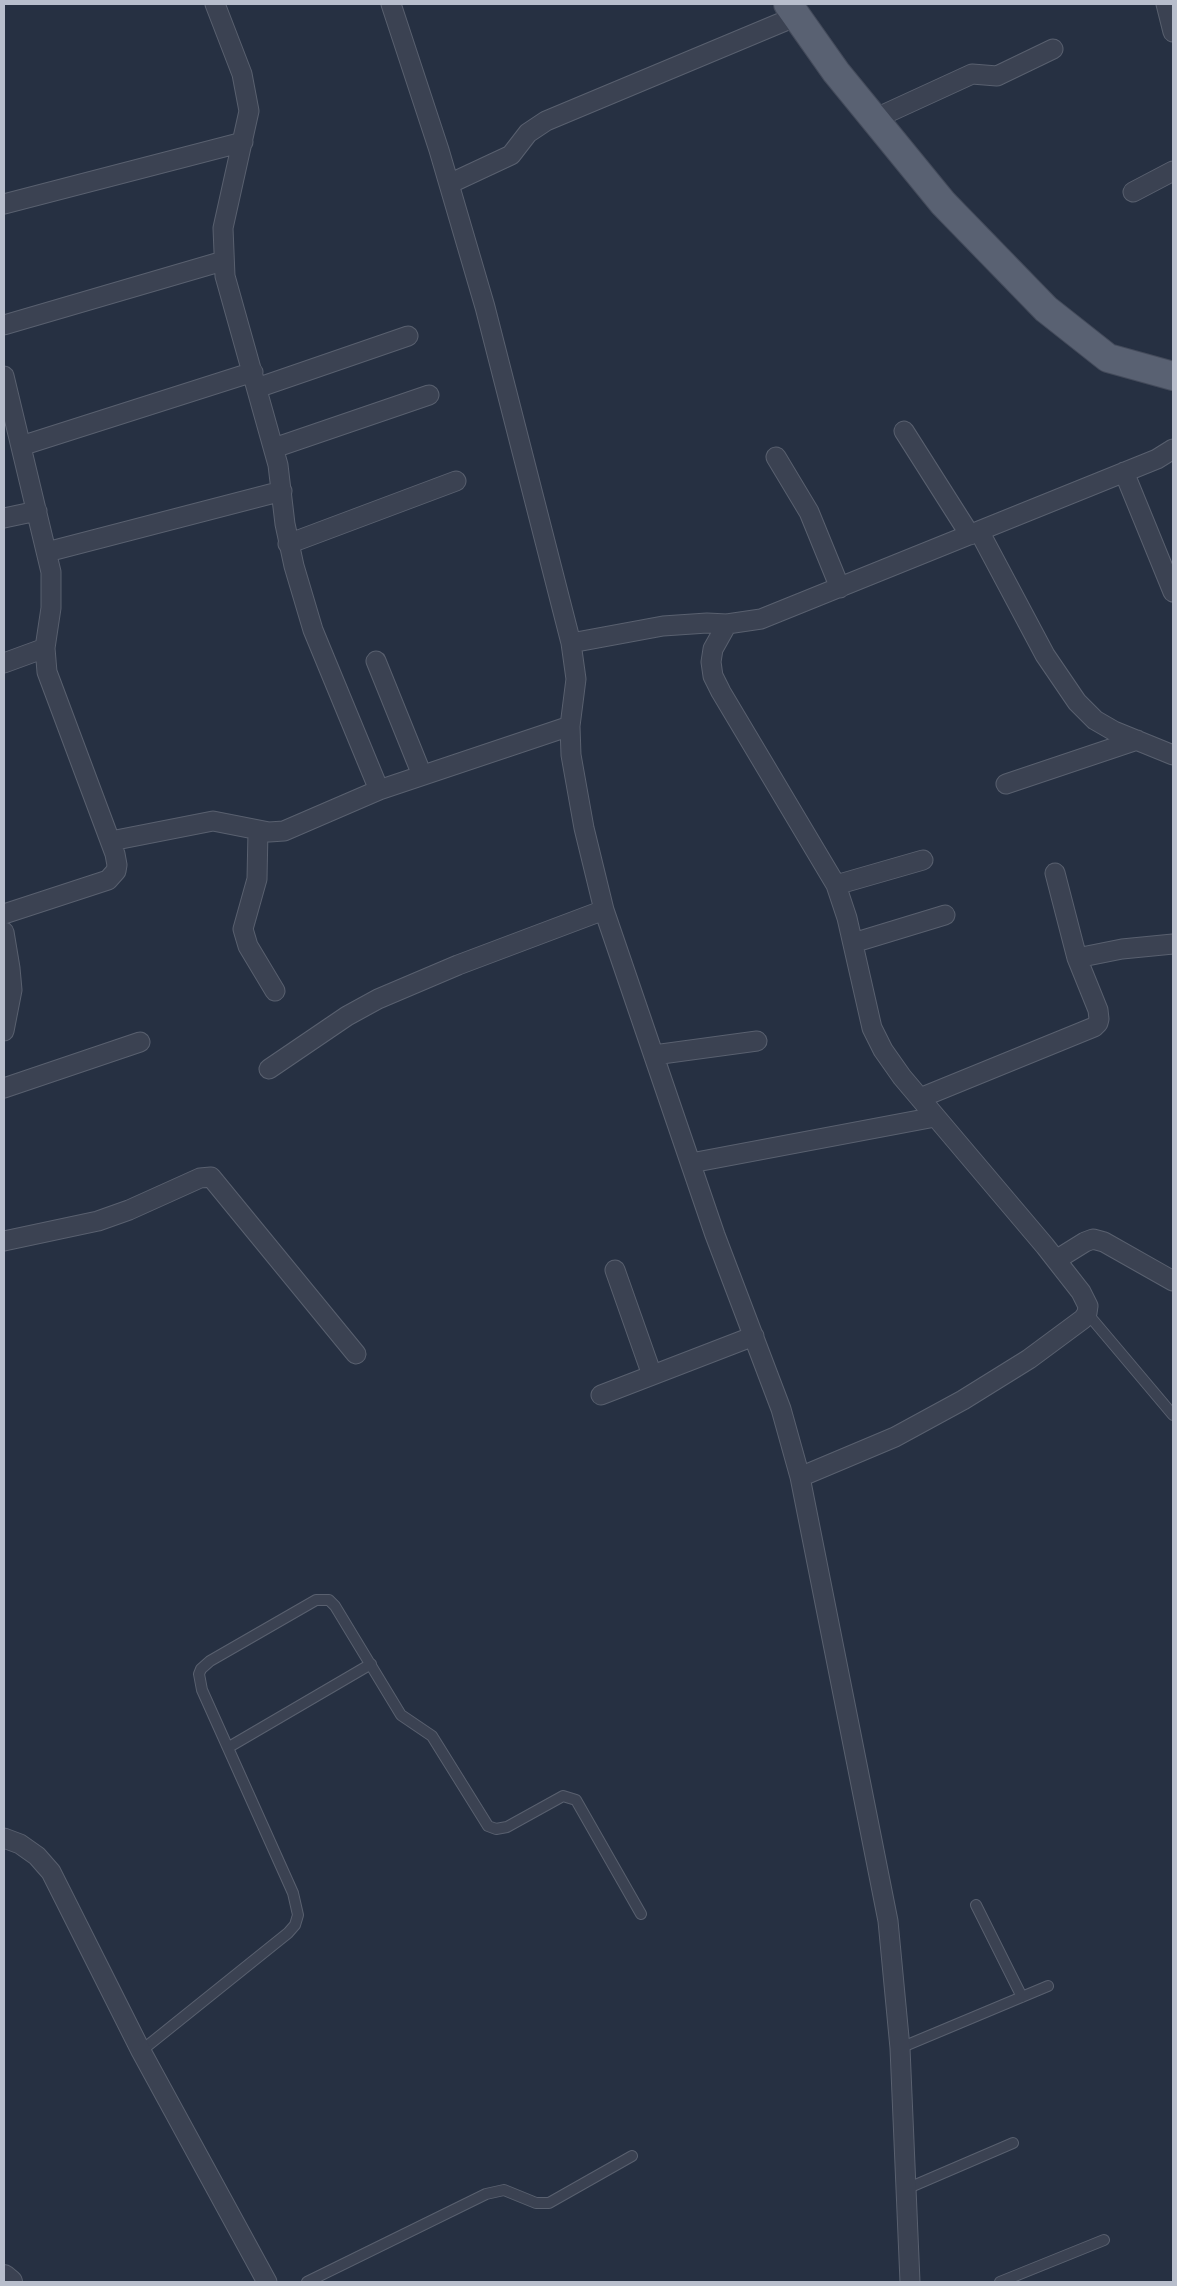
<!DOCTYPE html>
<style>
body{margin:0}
#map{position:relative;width:1177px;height:2286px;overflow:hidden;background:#263042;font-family:Poppins,sans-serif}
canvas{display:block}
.frame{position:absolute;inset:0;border:5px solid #b8becc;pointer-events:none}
</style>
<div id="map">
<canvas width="1177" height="2286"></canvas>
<div class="frame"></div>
</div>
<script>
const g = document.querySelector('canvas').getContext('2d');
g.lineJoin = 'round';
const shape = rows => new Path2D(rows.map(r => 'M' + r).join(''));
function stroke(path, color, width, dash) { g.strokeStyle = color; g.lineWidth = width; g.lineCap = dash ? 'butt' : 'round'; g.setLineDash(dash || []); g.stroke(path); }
const service = shape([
 [1087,1313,1173,1415],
 [229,1747,371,1664],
 [976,1905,1022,1997],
 [900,2048,1048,1986],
 [141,2051,288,1933,295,1925,298,1915,293,1893,202,1690,199,1674,201,1669,210,1661,316,1600,329,1600,335,1606,401,1715,432,1736,488,1826,496,1829,507,1827,563,1796,576,1800,641,1914],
 [906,2189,1013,2143],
 [307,2282,486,2194,504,2190,536,2203,549,2203,632,2156],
 [1000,2282,1104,2240]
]);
const minor = shape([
 [215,4,242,74,249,111,223,228,225,276,278,465,285,524,294,566,313,630,379,790],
 [391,4,439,150,485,307,571,643,576,679,570,726,571,755,584,828,604,910,715,1235,781,1409,800,1477,888,1921,900,2048,910,2282],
 [1166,4,1173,32],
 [874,119,972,74,997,76,1053,49],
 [449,184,511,155,528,133,546,121,797,16],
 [1133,192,1173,171],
 [4,204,243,142],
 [4,325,223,261],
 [4,376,51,572,51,608,45,648,47,672,115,854,117,865,116,871,108,880,4,914],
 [257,388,408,336],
 [904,431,970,535],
 [21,446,253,372],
 [274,448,429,395],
 [776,457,809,512,840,588],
 [1124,472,1173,592],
 [4,518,37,511],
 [979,531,1045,655,1077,702,1095,720,1114,731,1173,755],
 [288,544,456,481],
 [47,552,282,491],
 [727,624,713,649,711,662,713,676,721,692,836,885,847,918,872,1028,883,1050,902,1077,1045,1246,1081,1292,1088,1306,1087,1313,1083,1319,1029,1359,963,1400,895,1437,800,1477],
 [571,643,663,626,707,623,727,624,761,619,1157,459,1173,449],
 [376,661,422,775],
 [4,663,45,648],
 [1006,784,1137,740],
 [258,831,257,879,243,929,248,946,275,991],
 [111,841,213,821,269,832,284,831,379,790,570,726],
 [836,885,923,860],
 [4,932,10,968,12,990,4,1031],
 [853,943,945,915],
 [1077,958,1122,949,1173,944],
 [654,1055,757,1041],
 [269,1069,347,1016,378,999,458,965,604,910],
 [4,1088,140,1042],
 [920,1098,1094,1027,1098,1023,1099,1019,1098,1010,1077,958,1055,873],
 [691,1163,935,1117],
 [4,1241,98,1221,129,1210,200,1178,211,1177,356,1354],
 [1056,1260,1085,1242,1093,1239,1104,1242,1173,1281],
 [615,1270,652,1375],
 [601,1395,754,1336],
 [4,1838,20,1844,37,1856,51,1872,141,2051,267,2282]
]);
const tertiary = shape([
 [4,2277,10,2282]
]);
const primary = shape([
 [788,4,836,72,943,203,1046,309,1108,358,1173,376]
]);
stroke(service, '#59606f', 12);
stroke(minor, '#59606f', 21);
stroke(tertiary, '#59606f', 26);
stroke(primary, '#444b5b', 30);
stroke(service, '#3b4252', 10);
stroke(minor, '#3b4252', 19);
stroke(tertiary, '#3b4252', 24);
stroke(primary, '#596172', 28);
</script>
